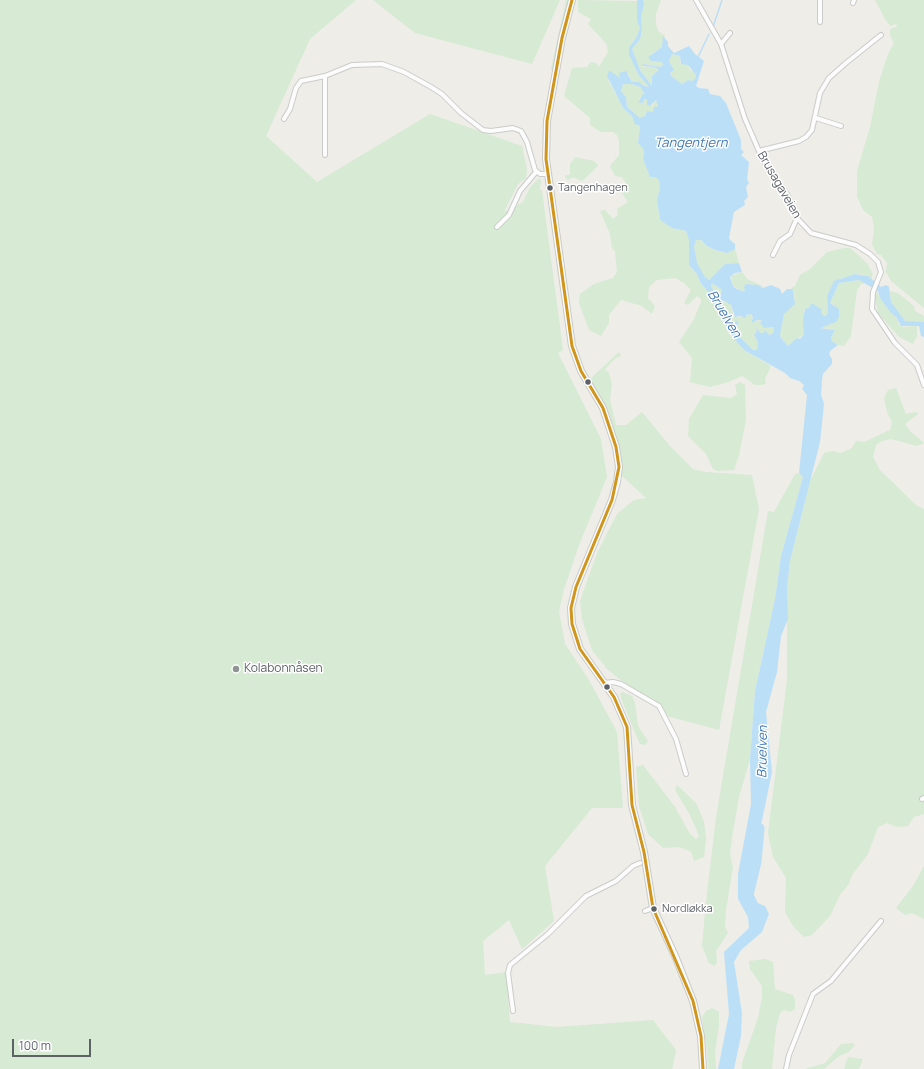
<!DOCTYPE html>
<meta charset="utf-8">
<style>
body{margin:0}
#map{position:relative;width:924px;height:1069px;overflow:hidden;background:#eeede8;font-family:Manrope,sans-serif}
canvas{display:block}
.scale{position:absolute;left:12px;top:1039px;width:79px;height:18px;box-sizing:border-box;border:2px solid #5d6267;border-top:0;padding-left:5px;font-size:12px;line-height:14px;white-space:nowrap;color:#5d6267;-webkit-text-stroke:3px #fff;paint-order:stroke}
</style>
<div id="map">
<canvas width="924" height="1069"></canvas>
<div class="scale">100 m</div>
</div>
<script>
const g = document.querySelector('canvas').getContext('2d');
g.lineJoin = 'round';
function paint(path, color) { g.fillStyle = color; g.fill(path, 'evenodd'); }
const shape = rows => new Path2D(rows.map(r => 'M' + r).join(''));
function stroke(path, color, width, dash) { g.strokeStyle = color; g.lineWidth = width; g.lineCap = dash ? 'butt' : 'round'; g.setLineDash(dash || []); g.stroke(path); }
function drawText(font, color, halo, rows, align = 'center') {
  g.font = font + ' Manrope,sans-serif'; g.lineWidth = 3; g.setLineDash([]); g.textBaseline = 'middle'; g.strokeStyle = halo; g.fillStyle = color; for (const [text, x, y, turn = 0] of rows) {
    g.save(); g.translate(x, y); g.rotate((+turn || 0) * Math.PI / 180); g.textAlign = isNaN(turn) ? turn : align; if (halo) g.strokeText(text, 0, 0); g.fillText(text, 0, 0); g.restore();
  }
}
const green = shape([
 [0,0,356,0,310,39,266,136,317,182,430,114,522,146,527,169,526,178,518,184,504,212,523,202,530,187,539,178,541,181,540,190,542,190,563,350,558,353,601,439,607,477,579,545,564,589,559,611,565,644,589,680,617,732,623,808,592,808,545,866,554,921,522,949,509,920,483,941,485,975,506,972,510,1022,557,1027,653,1020,676,1050,672,1069,0,1069],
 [373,0,560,0,532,64,415,33],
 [566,0,568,0,553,70,551,69],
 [578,0,637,1,637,16,640,28,637,36,632,43,631,56,638,74,649,87,647,87,637,82,632,82,629,74,620,78,616,76,608,80,623,108,632,116,637,125,640,126,638,143,644,150,643,159,651,178,657,178,659,181,660,188,657,201,660,219,672,228,686,231,689,239,689,265,697,274,700,282,713,298,715,307,730,335,744,350,771,366,765,379,766,383,763,385,755,385,742,376,726,383,710,387,690,382,692,358,679,342,694,319,701,302,701,299,697,296,688,305,684,303,691,290,684,283,675,278,657,280,649,287,648,298,655,306,652,314,642,306,621,300,609,315,609,323,601,336,589,330,579,303,580,294,594,284,613,278,617,272,615,251,612,248,610,234,600,211,605,210,613,219,618,215,617,209,628,202,621,192,626,187,625,181,621,177,615,176,610,166,619,155,619,140,617,135,613,132,601,132,590,125,590,118,564,96,572,68,587,67,591,62,596,63,599,67,608,52,607,45,602,39,588,24,591,19,578,12],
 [643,0,661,0,656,14,656,24,658,31,665,36,662,47,651,54,651,61,662,62,663,65,660,67,646,64,642,67,655,67,659,70,652,76,652,86,636,64,632,49,640,39,642,32,641,17],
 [875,0,924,0,924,308,891,281,886,272,887,263,881,255,877,254,872,244,874,229,872,217,863,210,857,196,857,171,870,127,879,82,888,54,894,43,890,35,890,31,892,28,897,27,896,24,890,26,885,19],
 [672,54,680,56,680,63,688,65,690,70,694,72,696,75,695,79,692,81,688,80,682,84,671,76,670,73,674,70,669,61],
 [623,84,632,84,640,87,645,94,638,100,642,103,644,99,647,100,647,103,652,106,656,100,658,107,654,109,653,112,647,111,645,116,640,118,627,107,626,97,621,91],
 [575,157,594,161,598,165,595,169,582,181,573,177,568,180,565,177,566,175,569,175,570,174,570,164],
 [699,239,707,246,717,251,727,253,730,250,735,249,739,263,725,264,713,278,707,280,696,263,694,247,696,240],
 [844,248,850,248,867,263,873,274,871,280,868,276,860,274,841,278,827,296,828,312,826,316,822,315,820,308,811,304,809,308,804,310,804,334,789,345,786,345,780,335,784,314,795,300,794,291,791,288,795,286,800,275,810,269,827,252],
 [742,272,747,279,765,287,749,284,745,292,733,286,731,276],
 [859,280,866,283,861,284,857,290,851,336,844,346,838,345,832,341,831,338,835,331,834,329,820,328,834,305,830,303,839,283],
 [712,283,721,289,722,292,719,297,717,297,711,286],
 [877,291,880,298,890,311,896,317,899,325,903,327,917,326,917,336,913,344,899,337,878,313,877,306,874,299],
 [890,291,898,293,914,306,915,311,924,316,924,322,908,322,902,319,891,302],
 [723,300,731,305,733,314,737,317,746,317,748,312,753,317,751,322,762,320,760,323,766,328,774,327,773,333,769,335,765,330,764,333,761,333,754,326,757,331,754,336,758,342,757,350,753,350,738,335,735,331,737,326,735,321,732,325,721,304],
 [619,352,621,356,616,358,605,369,609,373,612,384,610,400,616,425,626,425,642,412,669,445,693,469,705,472,752,475,759,509,719,730,667,716,608,670,592,650,582,619,580,601,597,553,617,514,634,500,646,498,622,476,621,456,610,415,590,379],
 [740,382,745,385,746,420,739,455,734,470,717,471,713,469,706,454,688,436,689,419,703,395,731,398,737,394,735,385],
 [896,388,906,414,915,412,919,413,905,424,911,432,924,443,917,446,891,439,882,441,876,445,873,457,880,470,916,505,924,509,924,814,914,817,908,826,897,827,887,823,878,827,868,854,852,875,849,884,841,893,830,916,812,935,804,937,793,926,785,912,786,878,773,857,768,833,787,680,787,587,790,561,810,481,824,453,833,451,841,453,852,448,856,441,864,442,890,430,892,422,887,412,884,398,888,390],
 [799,473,803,477,781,556,775,599,755,691,750,759,739,797,732,838,730,854,733,867,726,910,725,926,728,933,716,951,717,963,714,966,709,963,702,946,706,902,716,817,768,511,774,512,795,474],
 [623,692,632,696,635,703,638,726,648,741,645,745,640,744,636,735,622,701,620,694],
 [643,765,675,807,690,834,696,839,699,836,690,815,675,790,677,785,696,803,704,822,706,840,704,857,694,861,691,852,680,847,663,848,648,834,639,806,636,767],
 [924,866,924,919,912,913,905,915,896,908,913,886],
 [765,959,773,962,775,989,793,995,795,1000,795,1009,790,1012,784,1010,780,1013,776,1028,772,1069,742,1069,742,1063,758,1018,762,997,762,986,750,969,749,961],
 [712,1008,719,1012,719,1025,715,1053,716,1069,708,1069,707,1051,702,1017,706,1011],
 [852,1043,855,1045,849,1052,839,1056,824,1069,805,1069,825,1063,841,1044],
 [848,1057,863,1059,859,1069,844,1069]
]);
const water = shape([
 [637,0,643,0,644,4,641,17,642,30,640,39,632,49,640,70,652,86,652,76,659,70,655,67,642,66,644,64,660,67,663,65,662,62,651,61,648,57,662,47,663,36,668,42,668,46,674,53,689,46,695,54,704,61,696,86,699,88,708,89,710,94,720,96,726,103,741,140,741,149,744,152,741,155,749,162,747,179,749,183,746,187,748,197,744,201,745,205,734,212,729,238,731,241,735,244,735,249,727,253,715,250,707,246,701,240,696,240,694,247,697,263,705,277,709,280,725,264,739,263,742,272,735,273,730,277,733,286,735,288,745,292,744,287,746,284,758,285,763,288,771,285,780,289,782,294,787,289,793,289,795,304,784,314,780,335,781,338,788,346,797,338,800,339,804,334,803,320,805,309,809,308,811,304,813,304,821,309,822,315,826,316,828,312,827,296,834,281,855,274,868,276,881,287,886,285,889,287,891,302,905,321,924,322,924,337,921,336,919,326,901,326,896,317,891,313,880,298,878,291,859,280,839,283,830,303,839,309,839,317,836,322,820,328,835,330,831,338,832,341,838,345,831,350,829,354,832,359,832,364,823,374,822,380,821,394,824,404,820,442,790,561,787,587,788,619,781,636,777,672,766,712,772,772,751,874,750,900,765,906,769,914,762,932,741,950,734,962,742,1013,741,1036,734,1069,718,1069,729,1014,724,952,749,928,748,917,738,899,738,874,751,804,750,759,755,691,775,599,781,556,803,477,799,473,807,395,802,389,804,385,799,381,790,378,785,373,744,350,733,338,715,307,713,298,700,282,697,274,689,265,689,240,686,231,672,228,660,220,657,200,660,188,659,181,657,178,650,177,643,159,644,150,638,143,640,126,635,124,632,116,623,108,607,76,609,71,610,71,620,78,619,73,626,71,632,82,639,82,644,86,649,87,638,74,629,54,629,48,637,36,640,28,637,21],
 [672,54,680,56,681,64,688,65,696,75,695,79,692,81,688,80,682,84,671,76,670,73,674,70,669,61],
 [623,84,632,84,640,87,645,94,643,94,638,102,643,103,644,99,647,100,647,105,650,106,656,100,658,107,654,107,653,112,647,111,645,116,640,118,627,107,626,97,621,91],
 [712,283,721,289,722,292,719,297,717,297,711,286],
 [723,300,731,305,735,317,740,316,745,318,748,313,748,315,751,314,753,317,751,323,758,320,762,320,760,323,764,328,774,327,773,333,769,335,765,330,764,333,761,333,754,326,757,331,754,335,758,342,757,350,753,350,738,335,735,329,739,321,735,321,732,325,721,304]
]);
const stream = shape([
 [713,27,722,0],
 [698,57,709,34]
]);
const river = shape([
 [757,912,749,895,757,862,760,828]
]);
const minor = shape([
 [696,0,721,44,745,119,759,151,769,171,787,194,797,218,811,233,856,245,870,254,878,262,881,272,873,292,872,309,895,343,917,365,924,385],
 [820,0,820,22],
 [853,3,854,0],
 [721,44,730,33],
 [325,76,325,155],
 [816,118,841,126],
 [284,119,290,109,296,88,301,81,325,76,352,65,382,64,404,72,431,87,442,94,461,113,483,130,491,131,513,128,521,131,527,142,535,170,540,174,548,174],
 [759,151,799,141,806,137,812,130,820,93,829,78,846,63,881,35],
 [497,227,509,215,520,191,536,172],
 [773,255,780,241,790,234,797,218],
 [604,683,613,682,621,684,659,706,676,739,686,774],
 [922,799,924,798],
 [645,911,653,908],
 [513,1011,508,973,510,965,548,934,586,896,616,881,633,866,640,863],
 [786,1069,789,1055,813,994,831,981,881,921]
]);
const secondary = shape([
 [572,0,562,38,547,121,546,159,572,346,581,371,603,408,616,447,619,467,617,482,612,500,576,587,571,608,572,624,580,649,614,697,627,727,632,805,644,852,653,908,676,958,693,1001,701,1036,703,1069]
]);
const bus1 = shape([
 [572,0,562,38,547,121,546,159,572,346,581,371,603,408,616,447,619,467,612,500,576,587,571,608,572,624,580,649,614,697,627,727,632,805,644,852,653,908,693,1001,701,1036,703,1069]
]);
const markers = [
 [550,188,3.5,"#5d6267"],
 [588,382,3.5,"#5d6267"],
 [236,669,4,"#909394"],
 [607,687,3.5,"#5d6267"],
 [654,909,3.5,"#5d6267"]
];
const busNames = [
 ["Tangenhagen",558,188],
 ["Nordløkka",662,909]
];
const streetNames = [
 ["Brusagaveien",779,185,60]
];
const poiNames = [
 ["Kolabonnåsen",244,669]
];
const waterNames = [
 ["Tangentjern",691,143],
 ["Bruelven",724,314,59],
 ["Bruelven",763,752,-89]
];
paint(green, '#d6ead4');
paint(water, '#bcdff8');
stroke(stream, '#bcdff8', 1.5);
stroke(river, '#bcdff8', 9);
stroke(minor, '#cbcbca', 6);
stroke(secondary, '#c9cac9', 8);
stroke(minor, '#fcfcfc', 4);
stroke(secondary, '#fcfcfc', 6);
stroke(bus1, '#d0951a', 3);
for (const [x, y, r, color] of markers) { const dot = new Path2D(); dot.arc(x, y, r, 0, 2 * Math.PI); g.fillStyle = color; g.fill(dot); stroke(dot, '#fff', 1.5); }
drawText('11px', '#5d6267', '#fff', busNames, 'left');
drawText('12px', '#5d6267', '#fff', streetNames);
drawText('12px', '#5d6267', '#fff', poiNames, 'left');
drawText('italic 13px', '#4178b4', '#fff', waterNames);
</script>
